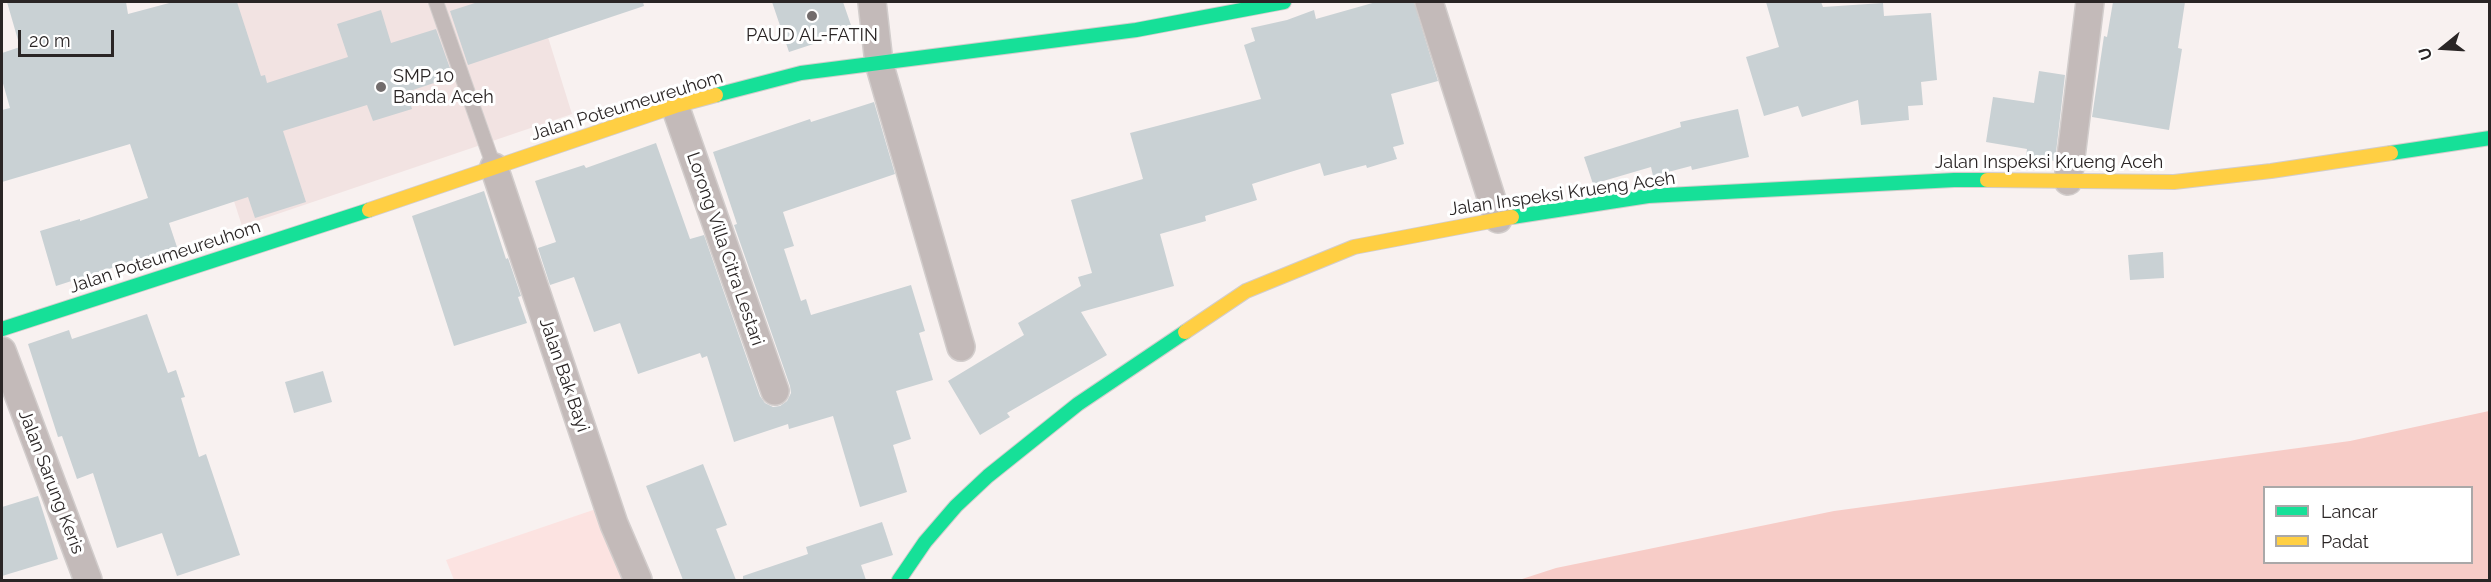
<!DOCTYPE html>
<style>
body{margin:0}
#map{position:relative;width:2491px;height:582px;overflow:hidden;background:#f8f1f0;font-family:Raleway,sans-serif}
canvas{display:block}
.frame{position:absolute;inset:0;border:3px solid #2a2525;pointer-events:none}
.legend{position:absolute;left:2263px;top:486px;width:210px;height:78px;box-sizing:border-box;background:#fff;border:2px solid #aaa8a8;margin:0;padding:8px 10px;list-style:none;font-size:18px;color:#2a2525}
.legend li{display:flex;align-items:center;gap:12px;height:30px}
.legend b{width:30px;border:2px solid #aaa8a8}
.north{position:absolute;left:2413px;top:18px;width:60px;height:60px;-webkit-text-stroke:4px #fff;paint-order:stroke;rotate:252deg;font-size:16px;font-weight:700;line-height:24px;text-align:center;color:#2a2525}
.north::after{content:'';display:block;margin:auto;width:21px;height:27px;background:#2a2525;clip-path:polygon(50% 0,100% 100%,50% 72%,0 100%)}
.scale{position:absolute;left:18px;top:30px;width:96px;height:27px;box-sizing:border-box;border:3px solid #2a2525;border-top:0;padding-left:8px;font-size:18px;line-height:21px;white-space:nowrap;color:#2a2525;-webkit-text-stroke:4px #fff;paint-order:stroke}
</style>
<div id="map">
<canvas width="2491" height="582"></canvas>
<div class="frame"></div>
<ul class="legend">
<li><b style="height:8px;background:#16e098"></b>Lancar</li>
<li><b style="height:8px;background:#ffcf43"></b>Padat</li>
</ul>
<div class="north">U</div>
<div class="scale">20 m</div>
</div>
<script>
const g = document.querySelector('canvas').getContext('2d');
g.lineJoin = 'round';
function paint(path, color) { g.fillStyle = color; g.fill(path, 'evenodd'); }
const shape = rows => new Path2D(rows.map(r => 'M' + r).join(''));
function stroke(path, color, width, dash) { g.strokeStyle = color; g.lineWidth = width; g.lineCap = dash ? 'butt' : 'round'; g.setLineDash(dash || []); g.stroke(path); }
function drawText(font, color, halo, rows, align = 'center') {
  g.font = font + ' Raleway,sans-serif'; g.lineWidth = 6; g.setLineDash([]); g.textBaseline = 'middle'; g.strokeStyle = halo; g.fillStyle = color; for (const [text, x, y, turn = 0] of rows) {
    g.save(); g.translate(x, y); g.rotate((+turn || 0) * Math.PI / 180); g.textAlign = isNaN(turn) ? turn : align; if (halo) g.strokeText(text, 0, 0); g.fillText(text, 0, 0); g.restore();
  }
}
const built = shape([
 [170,2,537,2,572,114,242,226]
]);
const green = shape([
 [602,507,632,580,454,580,446,560]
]);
const water = shape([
 [2489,411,2489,580,1519,580,1556,568,1834,511,2350,441],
 [2264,488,2472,488,2472,562,2264,562]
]);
const building = shape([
 [7,2,126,2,128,14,173,2,237,2,261,76,265,75,267,83,348,57,337,24,381,10,391,43,436,29,451,71,447,72,449,78,407,92,412,109,373,121,367,105,283,131,306,202,255,218,248,197,169,223,177,247,56,286,40,231,80,219,80,221,148,198,130,144,2,182,2,110,10,108,2,80,2,53,20,47],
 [478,2,643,2,644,6,468,65,450,11],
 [772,2,843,2,853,31,789,52],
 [1376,2,1414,2,1438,81,1391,94,1404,144,1393,147,1397,159,1367,168,1366,165,1324,176,1320,163,1287,173,1252,184,1257,200,1205,216,1206,221,1160,234,1174,286,1081,312,1107,355,1007,413,1010,417,980,435,948,381,1024,335,1018,323,1081,286,1078,277,1092,273,1071,200,1143,179,1130,133,1261,99,1244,45,1255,41,1251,28,1287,20,1314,10,1316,19],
 [1766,2,1821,2,1823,7,1883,3,1884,16,1931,13,1937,80,1921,82,1923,105,1908,106,1909,120,1861,125,1858,100,1802,117,1798,106,1764,116,1746,57,1779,47],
 [2113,2,2185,2,2178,48,2182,49,2169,130,2092,117,2104,36,2107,37],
 [2039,71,2065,75,2055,161,2026,157,2027,149,1986,142,1993,97,2034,103],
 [874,102,895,174,783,212,794,246,784,249,801,301,806,299,811,315,911,285,925,331,919,333,933,380,896,391,911,439,893,445,907,492,860,507,833,416,789,429,788,424,734,442,707,356,702,358,700,353,638,374,620,323,594,332,574,277,550,285,538,248,556,242,535,181,584,165,586,168,656,143,690,239,704,235,760,396,765,403,773,407,780,406,787,401,791,393,790,386,734,225,737,224,713,152,810,119,811,122],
 [1738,109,1749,157,1692,170,1691,166,1653,176,1651,167,1593,184,1584,157,1681,127,1680,122],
 [484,191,506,259,508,258,521,296,518,297,527,323,454,346,412,216],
 [2163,252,2164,278,2130,280,2128,255],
 [147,314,168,373,176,370,185,397,181,398,199,457,206,454,240,555,177,576,162,533,117,548,93,473,77,479,62,436,58,437,28,344,69,330,72,339],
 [323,371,332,402,294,413,285,382],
 [703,464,727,525,716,529,736,580,683,580,646,486],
 [38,496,58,559,2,576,2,507],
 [882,522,893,555,861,565,866,580,743,580,743,576,808,554,806,547]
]);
const lane = shape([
 [436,2,494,167]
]);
const street = shape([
 [872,2,879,63,961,347],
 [1429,2,1498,219],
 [675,106,775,391],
 [494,167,614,524,638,580],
 [2068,181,2090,2],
 [2,351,88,580]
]);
const fast = shape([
 [716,95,801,73,1136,30,1284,2],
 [2391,153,2490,138],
 [1512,217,1648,196,1954,180,1987,180],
 [2,329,369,210],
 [899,580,925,542,956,506,988,476,1078,404,1185,332]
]);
const slow = shape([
 [1987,180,2174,182,2271,171,2391,153],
 [369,210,675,106,716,95],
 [1185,332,1246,291,1354,247,1512,217]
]);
const markers = [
 [812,16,6,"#726c6c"],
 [381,87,6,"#726c6c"]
];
const poiNames = [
 ["PAUD AL-FATIN",812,36],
 ["SMP 10",393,77,"left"],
 ["Banda Aceh",393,98,"left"]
];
const streetNames = [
 ["Jalan Poteumeureuhom",627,106,-17],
 ["Jalan Inspeksi Krueng Aceh",2049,163],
 ["Jalan Inspeksi Krueng Aceh",1562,194,-8],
 ["Lorong Villa Citra Lestari",725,249,71],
 ["Jalan Poteumeureuhom",165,257,-18],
 ["Jalan Bak Bayi",564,375,71],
 ["Jalan Sarung Keris",51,482,69]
];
paint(built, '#f2e3e2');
paint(green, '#fce3e1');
paint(water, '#f7ccc7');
paint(building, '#c9d1d4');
stroke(lane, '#d2cdcc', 16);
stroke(street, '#d2cdcc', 30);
stroke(fast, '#d2cdcc', 16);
stroke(slow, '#d2cdcc', 16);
stroke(lane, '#c3bab9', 14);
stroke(street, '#c3bab9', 27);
stroke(fast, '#16e098', 14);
stroke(slow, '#ffcf43', 14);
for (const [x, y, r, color] of markers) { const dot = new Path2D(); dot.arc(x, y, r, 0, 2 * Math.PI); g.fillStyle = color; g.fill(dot); stroke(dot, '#fff', 2); }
drawText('18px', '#2a2525', '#fff', poiNames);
drawText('18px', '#2a2525', '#fff', streetNames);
</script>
